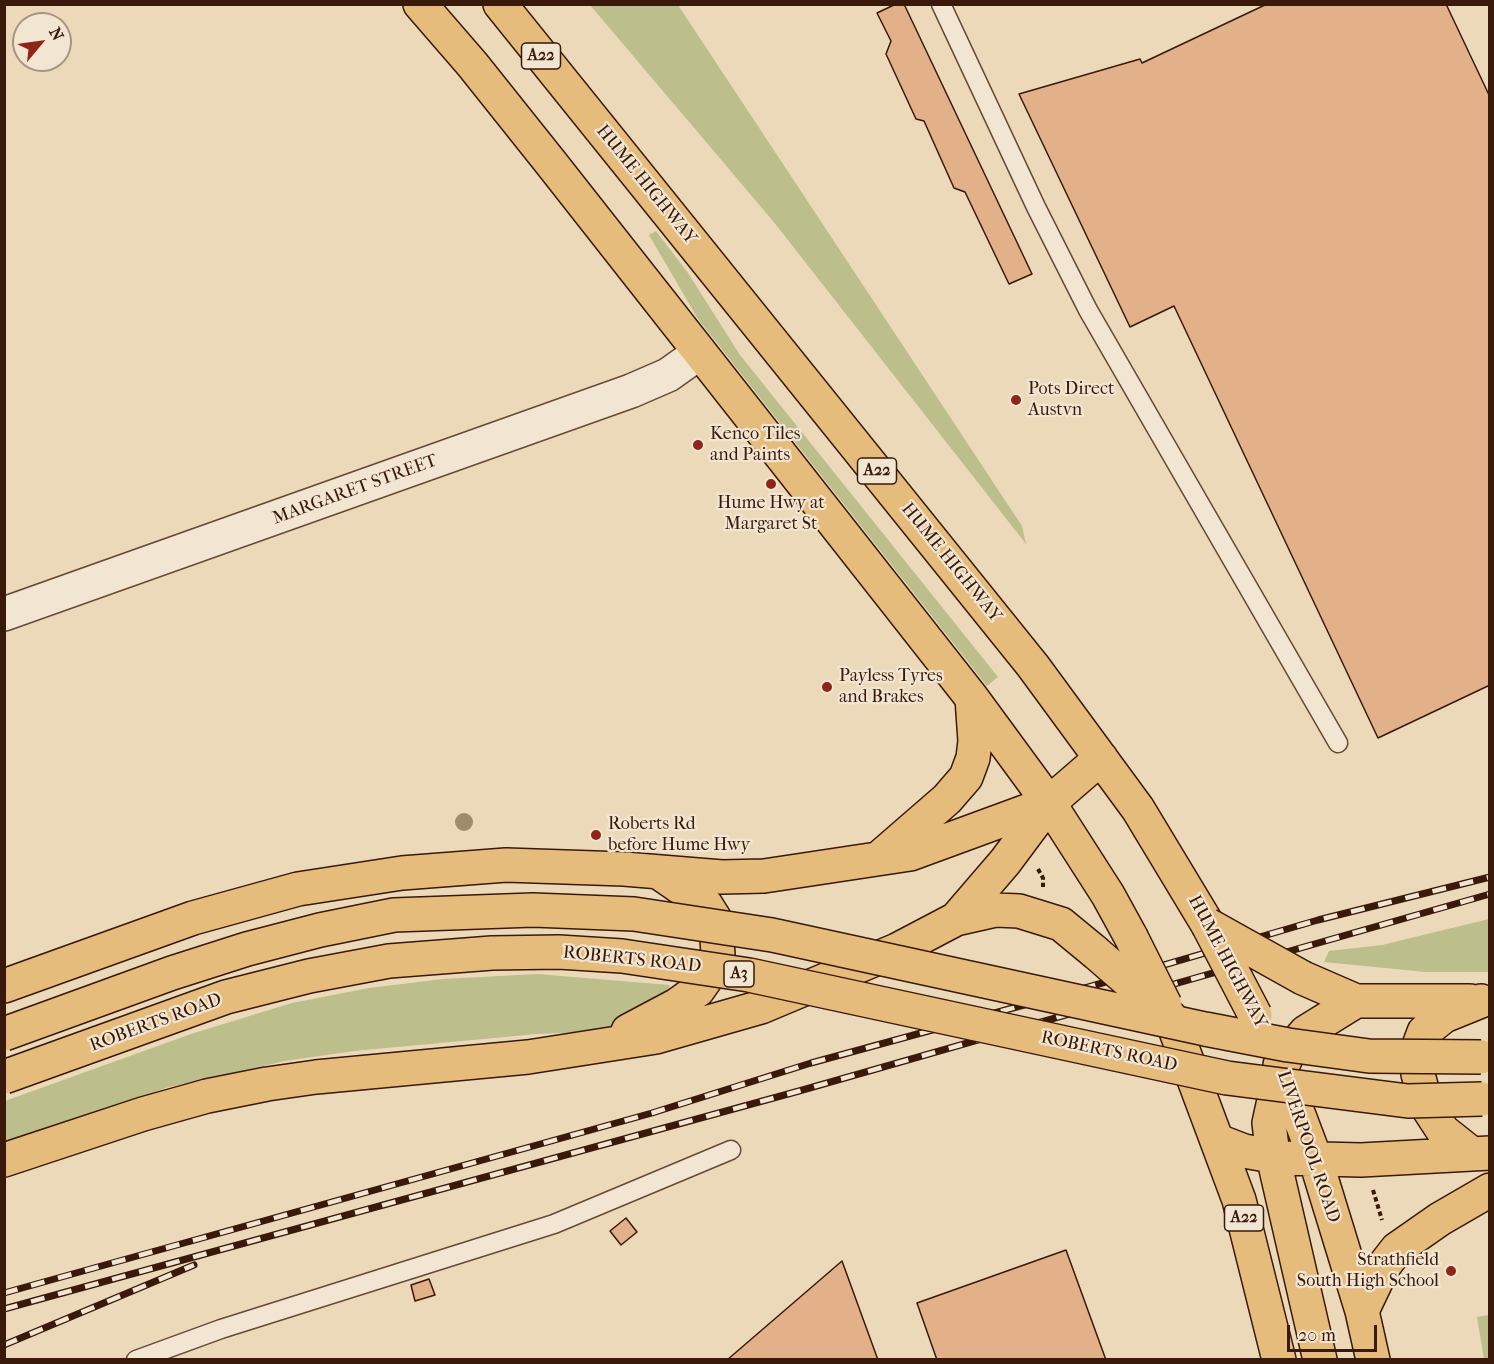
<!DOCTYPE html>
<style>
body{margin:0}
#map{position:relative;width:1494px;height:1364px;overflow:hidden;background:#ebd9b9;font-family:"IM FELL French Canon",serif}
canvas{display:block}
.frame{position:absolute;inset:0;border:6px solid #391909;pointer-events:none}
.north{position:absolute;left:12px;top:12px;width:60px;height:60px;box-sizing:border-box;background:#f2e6d2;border:2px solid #a89482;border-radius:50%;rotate:61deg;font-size:16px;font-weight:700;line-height:24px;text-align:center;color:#391909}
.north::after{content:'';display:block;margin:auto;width:21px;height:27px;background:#8f2418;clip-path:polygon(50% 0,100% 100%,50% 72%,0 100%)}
.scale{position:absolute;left:1287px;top:1325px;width:90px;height:27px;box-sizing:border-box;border:3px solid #391909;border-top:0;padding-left:8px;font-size:18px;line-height:21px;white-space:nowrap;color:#391909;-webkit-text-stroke:4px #f2e6d2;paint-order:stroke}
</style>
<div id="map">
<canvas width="1494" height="1364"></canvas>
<div class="frame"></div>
<div class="north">N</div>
<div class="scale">20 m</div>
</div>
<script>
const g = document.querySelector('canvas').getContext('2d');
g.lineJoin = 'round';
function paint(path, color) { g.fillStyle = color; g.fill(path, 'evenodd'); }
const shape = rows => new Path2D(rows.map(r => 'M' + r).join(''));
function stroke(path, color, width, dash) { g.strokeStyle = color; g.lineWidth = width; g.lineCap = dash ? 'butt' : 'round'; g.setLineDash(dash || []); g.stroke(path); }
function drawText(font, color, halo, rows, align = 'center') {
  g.font = font + ' "IM FELL French Canon",serif'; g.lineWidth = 4.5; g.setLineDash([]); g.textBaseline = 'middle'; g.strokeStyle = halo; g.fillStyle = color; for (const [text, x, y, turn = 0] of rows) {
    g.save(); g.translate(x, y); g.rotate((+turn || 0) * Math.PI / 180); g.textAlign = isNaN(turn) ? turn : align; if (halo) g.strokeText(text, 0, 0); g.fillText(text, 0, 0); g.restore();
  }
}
const green = shape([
 [590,5,678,5,1022,526,1026,544,773,221],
 [656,231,688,273,740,355,998,677,987,686,698,319,649,235],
 [1489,919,1489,972,1426,972,1324,962,1329,951,1382,945],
 [537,974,670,985,667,993,653,1005,605,1031,537,1034,354,1051,285,1061,169,1087,5,1144,5,1101,191,1034,292,1003,369,988,443,979],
 [1489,1315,1489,1359,1484,1359,1477,1317]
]);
const building = shape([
 [896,4,904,4,1032,274,1009,284,965,192,954,188,924,121,916,119,886,54,891,41,877,13,896,4],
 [1267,4,1446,4,1490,97,1490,685,1378,738,1174,306,1130,327,1019,94,1140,59,1142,63,1267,4],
 [626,1218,637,1232,621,1245,610,1231,626,1218],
 [1066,1250,1106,1360,937,1360,917,1303,1066,1250],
 [842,1261,878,1360,727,1360,842,1261],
 [429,1279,435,1295,415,1301,411,1285,429,1279]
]);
const path = shape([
 [1038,869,1043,878,1043,887],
 [1373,1190,1382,1220]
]);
const service = shape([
 [941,4,1036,207,1088,310,1338,743],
 [136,1360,221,1329,554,1224,731,1150]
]);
const minor = shape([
 [4,614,631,391,668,375,699,353]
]);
const trunk = shape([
 [420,4,472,64,551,163,972,698,1049,803,1108,895,1131,937],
 [500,4,1033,666,1138,809,1208,925],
 [879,858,947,799,966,777,973,758,975,741,972,698],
 [956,919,1005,862,1049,803,1101,758],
 [1303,978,1356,1001,1470,1001],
 [4,986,193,918,298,889,402,873,506,865,624,869,722,877,764,876,910,854,1049,803],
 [1171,1018,1239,1200,1279,1360],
 [628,1031,677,1005,698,990,712,970,718,955,716,921,706,905,661,874],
 [1280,1065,1315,1158,1362,1311,1373,1360],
 [1218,1141,1244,1151,1283,1158,1361,1160,1490,1153],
 [1472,1154,1443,1131,1426,1105,1418,1074,1417,1051,1424,1032,1444,1016,1481,1001],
 [4,1160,143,1114,207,1096,267,1084,316,1077,528,1057,656,1037,761,1007,897,950,956,919,996,910,1019,911,1061,924,1095,952],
 [1362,1311,1383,1267,1397,1249,1440,1219,1490,1190],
 [1320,1360,1273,1156,1269,1123,1281,1068,1289,1052,1306,1032,1356,1001]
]);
const rail = shape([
 [4,1293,652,1113,811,1063,1068,993,1318,920,1490,877],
 [4,1309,799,1091,1490,894],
 [4,1345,194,1265]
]);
const trunkBridge = shape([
 [1208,925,1303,978],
 [1208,925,1255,1015],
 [1131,937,1165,1005],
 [1095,952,1171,1018],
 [4,1034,172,973,247,949,320,930,394,915,533,910,634,914,772,935,1205,1029,1288,1045,1369,1056,1481,1057],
 [4,1077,226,997,309,976,389,961,492,953,559,952,622,956,749,975,1227,1078,1408,1101,1482,1099]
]);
const trees = [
 [464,822]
];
const markers = [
 [1016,400,6,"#8f2418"],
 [698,445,6,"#8f2418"],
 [771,484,6,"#8f2418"],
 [827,687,6,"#8f2418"],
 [596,835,6,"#8f2418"],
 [1451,1271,6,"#8f2418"]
];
const shields = [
 [541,56,39],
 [877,471,39],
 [739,974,30],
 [1244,1218,39]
];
const shieldNames = [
 ["A22",541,56],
 ["A22",877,471],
 ["A3",739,974],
 ["A22",1244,1218]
];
const streetNames = [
 ["HUME HIGHWAY",646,185,51],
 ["MARGARET STREET",355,490,-20],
 ["HUME HIGHWAY",951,563,51],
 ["ROBERTS ROAD",632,960,6],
 ["HUME HIGHWAY",1227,962,62],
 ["ROBERTS ROAD",156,1023,-20],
 ["ROBERTS ROAD",1109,1052,12],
 ["LIVERPOOL ROAD",1308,1147,71]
];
const poiNames = [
 ["Pots Direct",1028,390],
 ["Austvn",1028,411],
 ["Kenco Tiles",710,435],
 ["and Paints",710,456],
 ["Hume Hwy at",771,504,"center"],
 ["Margaret St",771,525,"center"],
 ["Payless Tyres",839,677],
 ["and Brakes",839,698],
 ["Roberts Rd",608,825],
 ["before Hume Hwy",608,846],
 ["Strathfield",1439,1261,"right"],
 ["South High School",1439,1282,"right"]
];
paint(green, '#bcbe8c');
paint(building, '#e2b189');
stroke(building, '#391909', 1.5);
stroke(service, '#664935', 21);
stroke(minor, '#664935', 36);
stroke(trunk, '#391909', 36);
stroke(path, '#391909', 4, [4.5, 3]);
stroke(service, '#f2e6d2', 18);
stroke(minor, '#f2e6d2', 33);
stroke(trunk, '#e6bc7c', 33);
stroke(rail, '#391909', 7);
stroke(rail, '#f2e6d2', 4.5, [14]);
stroke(trunkBridge, '#391909', 36, []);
stroke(trunkBridge, '#e6bc7c', 33);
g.fillStyle = '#9f8b6e';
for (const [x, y] of trees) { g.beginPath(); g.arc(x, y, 9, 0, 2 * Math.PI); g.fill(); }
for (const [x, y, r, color] of markers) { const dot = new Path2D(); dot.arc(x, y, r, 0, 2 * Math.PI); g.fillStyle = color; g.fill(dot); stroke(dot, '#f2e6d2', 2); }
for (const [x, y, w] of shields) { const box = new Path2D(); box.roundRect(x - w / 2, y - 13, w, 26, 4.5); g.fillStyle = '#f2e6d2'; g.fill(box); stroke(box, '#391909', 1.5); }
drawText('bold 16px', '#391909', null, shieldNames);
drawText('18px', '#391909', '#f2e6d2', streetNames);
drawText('18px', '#391909', '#f2e6d2', poiNames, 'left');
</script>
